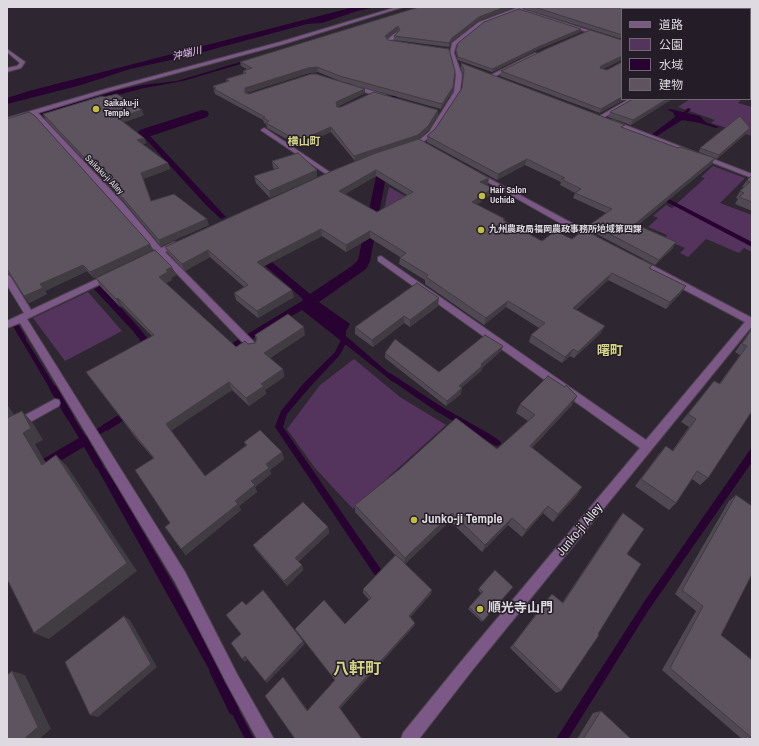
<!DOCTYPE html>
<meta charset="utf-8">
<style>
body{margin:0}
#map{position:relative;width:759px;height:746px;overflow:hidden;background:#2e2630;font-family:"Archivo Narrow","Noto Sans JP",sans-serif}
canvas{display:block}
.frame{position:absolute;inset:0;border:8px solid #dfdae1;pointer-events:none}
.legend{position:absolute;left:621px;top:8px;width:130px;height:92px;box-sizing:border-box;background:#241d27;border:1px solid #6f6971;margin:0;padding:5px 7px;list-style:none;font-size:12px;color:#dfdae1}
.legend li{display:flex;align-items:center;gap:8px;height:20px}
.legend b{width:20px;border:1px solid #6f6971}
</style>
<div id="map">
<canvas width="759" height="746"></canvas>
<div class="frame"></div>
<ul class="legend">
<li><b style="height:5px;background:#7b5885"></b>道路</li>
<li><b style="height:11px;background:#54345d"></b>公園</li>
<li><b style="height:11px;background:#280332"></b>水域</li>
<li><b style="height:11px;background:#5d545f"></b>建物</li>
</ul>
</div>
<script>
const g = document.querySelector('canvas').getContext('2d');
g.lineJoin = 'round';
function paint(path, color) { g.fillStyle = color; g.fill(path, 'evenodd'); }
const shape = rows => new Path2D(rows.map(r => 'M' + r).join(''));
function stroke(path, color, width, dash) { g.strokeStyle = color; g.lineWidth = width; g.lineCap = dash ? 'butt' : 'round'; g.setLineDash(dash || []); g.stroke(path); }
function drawText(font, color, halo, rows, align = 'center') {
  g.font = font + ' "Archivo Narrow","Noto Sans JP",sans-serif'; g.lineWidth = 3; g.setLineDash([]); g.textBaseline = 'middle'; g.strokeStyle = halo; g.fillStyle = color; for (const [text, x, y, turn = 0] of rows) {
    g.save(); g.translate(x, y); g.rotate((+turn || 0) * Math.PI / 180); g.textAlign = isNaN(turn) ? turn : align; if (halo) g.strokeText(text, 0, 0); g.fillText(text, 0, 0); g.restore();
  }
}
const green = shape([
 [690,99,742,99,738,103,752,107,752,136,711,123,715,120,678,107],
 [713,166,745,178,720,203,752,215,752,252,744,248,739,253,706,239,688,257,680,253,685,248,664,239,667,235,648,227,658,218,653,216,666,205,672,208,705,178,701,177],
 [389,187,405,196,398,200,416,210,382,219],
 [88,292,122,331,65,361,33,318],
 [354,359,400,397,446,425,353,509,315,468,287,429,320,385]
]);
const water = shape([
 [354,7,376,7,357,11,322,23,307,24,221,47,193,55,130,69,81,85,7,104,7,98,29,91],
 [254,58,254,60,183,81,144,88,46,114,28,116,123,89,143,85,177,81],
 [382,73,445,95,607,167,752,242,752,247,627,181,445,98,398,96,393,102,386,100,403,87,352,84],
 [670,109,700,116,707,124,682,120,657,136,651,135,675,117,673,112,668,110],
 [146,131,152,133,150,136,226,217,221,219,206,205,142,135,76,152,71,147,115,140],
 [380,159,388,166,370,261,366,269,319,302,350,324,346,331,346,336,398,381,393,382,302,310,228,353,107,431,101,426,171,382,133,331,94,289,100,286,122,309,140,329,170,367,208,358,302,301,303,299,244,247,231,228,310,294,352,266,358,260],
 [20,329,20,330,59,393,54,396,16,331],
 [67,407,90,443,7,493,7,480,79,438,62,410],
 [752,447,752,462,648,611,568,739,556,739,644,602],
 [97,457,116,485,224,672,215,680,92,459],
 [233,699,254,739,245,739,227,704]
]);
const stream = shape([
 [688,108,691,109,686,114,685,118,679,120,679,118,682,116,682,114,688,108],
 [697,120,699,120,719,127,716,128,697,122,697,120],
 [14,324,18,324,26,338,25,340,21,340,13,326,14,324],
 [338,333,342,333,348,340,339,356,309,388,287,414,283,427,380,568,382,571,380,574,377,576,374,574,275,427,281,411,303,384,335,352,341,340,337,335,338,333],
 [390,373,442,407,488,433,500,441,501,443,500,445,497,446,494,445,436,411,388,378,386,376,388,374,390,373],
 [53,385,56,386,73,415,74,417,73,419,70,420,67,419,50,390,49,388,50,386,53,385],
 [112,420,115,421,116,423,115,425,89,441,103,465,102,468,99,469,96,468,83,445,80,446,77,445,76,443,80,439,80,436,83,435,85,436,112,420],
 [214,664,218,665,238,706,239,710,238,714,234,715,230,714,210,673,209,669,210,665,214,664]
]);
const canal = shape([
 [202,110,207,111,209,114,207,117,145,138,140,136,137,133,140,130,202,110]
]);
const street = shape([
 [397,7,403,7,284,44,110,91,38,113,124,204,161,248,174,242,180,242,180,246,165,252,256,344,258,347,253,351,250,350,159,255,149,260,143,260,143,256,155,251,118,208,33,114,7,122,7,118,106,89,280,42,397,7],
 [519,7,525,7,522,9,622,41,622,43,518,10,483,24,456,45,454,53,462,75,460,92,433,134,422,143,409,146,409,144,418,141,429,132,454,92,456,75,450,53,452,43,479,22,519,7],
 [395,32,399,33,392,41,400,42,400,44,386,43,386,41,395,32],
 [7,49,25,62,21,68,7,72,7,68,17,66,20,63,7,52,7,49],
 [535,53,539,54,494,77,489,76,535,53],
 [353,85,386,95,387,96,384,98,351,88,350,87,353,85],
 [629,99,636,99,603,118,598,117,629,99],
 [612,120,752,174,752,178,610,123,609,122,612,120],
 [264,128,266,129,334,175,329,176,262,131,261,130,264,128],
 [477,172,596,236,597,238,593,240,590,240,475,175,475,173,477,172],
 [381,256,646,440,745,322,636,264,636,260,642,260,752,318,752,326,474,668,419,739,401,739,403,733,464,658,640,448,378,261,378,257,381,256],
 [110,273,114,276,113,278,27,319,185,572,237,674,274,739,257,739,227,684,175,582,20,323,7,328,7,321,24,313,7,285,7,275,10,276,31,310,110,273],
 [55,399,59,400,60,403,59,406,7,435,7,425,55,399]
]);
const wall = shape([
 [419,7,478,21,451,42,449,47,394,40,394,36,398,32,398,31,387,39,388,40,455,71,453,91,441,109,340,81,318,72,309,73,246,93,249,94,365,89,365,93,337,107,438,115,428,131,417,140,488,184,486,185,491,195,477,204,505,221,542,241,572,239,652,265,650,269,686,286,681,293,666,309,608,280,576,310,601,333,574,358,570,356,562,363,529,342,531,335,539,328,506,307,484,325,425,284,425,280,399,264,400,258,400,257,370,238,346,252,322,236,263,266,294,297,258,318,236,300,234,293,244,287,210,257,185,271,168,253,165,247,362,159,355,161,331,132,299,146,267,128,266,124,264,123,263,120,215,94,213,86,227,82,226,79,243,74,243,71,247,69,241,66,240,62],
 [376,176,407,195,377,212,345,194],
 [525,7,650,7,646,9,622,9,622,39,525,9],
 [581,32,539,49,492,72,458,60,456,53,456,50],
 [622,40,622,60,621,60,603,69,607,70,622,62,600,113,500,76,501,71],
 [461,63,624,128,712,164,638,225,673,248,655,265,589,230,591,224,606,213,573,198,575,193,560,185,561,182,525,165,497,180,427,142,427,136,435,129,462,88,463,75,461,68],
 [104,97,144,115,124,122,144,138,146,143,143,144,168,163,170,169,143,179,151,201,209,225,161,246,125,203,46,120,43,114],
 [672,99,631,125,608,117,610,112],
 [7,119,150,244,153,250,94,278,87,271,45,291,47,294,29,303,10,275,7,273],
 [748,132,717,159,699,152,700,148],
 [272,161,317,177,270,198,256,183,254,176,275,170,273,168],
 [752,175,752,211,735,204,738,199,736,198,740,191,744,187,742,187,747,180],
 [176,275,171,278,172,280,166,283,236,347,248,344,255,343,256,340,255,335,305,335,270,358,283,369,284,377,265,390,266,394,249,406,232,390,171,430,205,476,246,446,244,442,282,452,284,459,270,470,271,474,255,487,257,492,239,506,241,510,186,555,181,549,170,523,153,458,135,437,86,372,152,336,122,306,120,307,100,286,96,278],
 [438,306,410,327,404,323,373,347,355,334,355,327],
 [752,328,752,415,750,414,708,478,700,485,692,479,676,503,669,510,635,486,659,454,666,446,672,451,689,427,681,422,714,381,719,384,740,355,735,352],
 [503,346,501,351,482,368,481,371,461,388,461,394,446,406,385,358,385,353,439,372],
 [520,404,572,405,532,448,582,487,577,495,553,522,543,513,522,537,508,525,482,552,450,521,405,564,431,594,410,617,415,623,414,626,340,709,362,739,265,696,283,677,308,711,335,680,297,632,295,629,345,624,369,600,363,593,363,589,395,555,355,512,355,505,497,449,528,421,516,413],
 [736,495,721,635,752,660,752,739,742,739,662,670,696,611,675,594,729,501],
 [623,513,627,554,561,691,556,693,510,648,548,598,552,594,562,603,618,519],
 [328,527,329,533,298,562,302,565,303,570,287,586,256,550,253,545],
 [513,587,482,622,468,609,481,593,478,590,479,588],
 [601,711,631,739,577,739,593,713]
]);
const shadedWall = shape([
 [505,7,515,7,478,21,451,42,449,47,449,43,452,38,479,17],
 [643,7,650,7,646,9,638,9],
 [398,26,398,31,385,40,385,36],
 [581,29,581,32,539,49,492,72,492,69,540,46],
 [622,56,621,60,599,71,601,66],
 [317,67,318,72,309,73,246,93,245,88,308,68],
 [453,87,453,91,441,109,442,104],
 [365,89,365,93,336,107,336,102],
 [622,97,622,99,626,99,600,113,601,109],
 [667,99,672,99,631,125,633,120],
 [142,110,144,115,120,124,118,118],
 [438,110,438,115,428,131,417,140,355,161,354,156],
 [331,127,331,132,299,146,298,141],
 [750,128,748,132,717,159,719,155],
 [144,138,146,143,139,146,137,140],
 [715,158,712,164,632,230,635,224],
 [527,159,525,165,497,180,498,174],
 [168,163,170,169,143,179,141,173],
 [317,170,317,177,270,198,269,191],
 [376,170,376,176,339,197,339,191],
 [489,178,488,184,479,189,480,182],
 [493,188,491,195,471,209,472,202],
 [207,219,209,225,161,246,159,240],
 [321,229,322,236,259,269,257,262],
 [370,231,370,238,346,252,346,245],
 [676,242,673,248,655,265,659,260],
 [150,244,153,250,94,278,90,272],
 [208,250,210,257,185,271,182,264],
 [83,265,87,271,45,291,47,294,29,303,24,296,40,284],
 [172,267,176,275,171,278,172,280,163,285,159,277,166,270],
 [612,273,608,280,570,315,573,308],
 [686,286,681,293,666,309,670,302],
 [292,290,294,297,258,318,257,311],
 [118,298,122,306,120,307,116,299],
 [439,298,438,306,410,327,410,320],
 [508,301,506,307,484,325,486,318],
 [404,316,404,323,373,347,372,340],
 [605,326,601,333,574,358,578,352],
 [304,327,305,335,266,361,264,353],
 [503,346,501,351,482,368,481,371,458,391,459,386,481,364],
 [573,349,570,356,562,363,565,357],
 [283,369,284,377,265,390,266,394,249,406,246,398,261,384],
 [229,382,232,390,171,431,166,424],
 [462,388,461,394,446,406,447,401],
 [577,396,572,405,526,454,530,446],
 [7,404,16,418,7,424],
 [22,411,33,423,43,440,35,444,53,475,42,465,23,433],
 [282,452,284,459,270,470,271,474,255,487,257,492,239,506,241,510,186,555,181,549,235,501,266,464],
 [56,455,67,466,137,571,49,639,34,633],
 [582,487,577,495,553,522,558,514],
 [548,506,543,513,522,537,526,530],
 [452,513,450,521,404,565,405,558],
 [512,518,508,525,482,552,485,545],
 [328,527,329,533,297,563,295,558],
 [302,565,303,570,287,586,284,581],
 [432,590,431,594,408,620,409,616],
 [124,616,130,620,157,667,98,717,90,715],
 [415,623,414,626,340,709,339,707],
 [303,641,305,644,267,683,265,681],
 [245,656,248,659,245,662,242,659],
 [12,671,25,675,51,729,39,739,24,739],
 [283,677,286,680,309,712,307,711]
]);
const building = shape([
 [419,7,505,7,479,17,452,38,449,43,394,36,400,30,398,26,385,36,388,40,449,49,455,71,453,87,442,104,340,76,317,67,308,68,245,88,245,93,249,94,311,74,316,74,365,89,336,102,337,107,341,107,374,92,438,110,428,126,418,135,354,156,331,127,298,141,266,123,269,121,263,118,265,117,214,89,216,88,213,86,229,81,226,79,246,73,243,71,252,68,240,62,419,7],
 [534,7,622,7,625,8,625,7,643,7,638,9,622,9,622,35,534,7],
 [519,9,581,29,540,46,492,69,458,57,456,50,458,43,484,22,519,9],
 [590,30,622,40,622,56,601,66,600,68,607,70,622,62,622,97,601,109,501,71,546,49,590,30],
 [750,41,752,41,752,66,750,68,750,41],
 [461,63,625,125,621,127,678,148,680,147,715,158,635,224,676,242,659,260,591,224,612,209,575,193,581,189,561,179,565,178,527,159,498,174,427,136,435,129,462,88,464,70,461,63],
 [117,94,142,110,118,118,144,138,137,140,168,163,141,173,151,201,174,194,207,219,159,240,122,197,43,114,102,96,104,97,117,94],
 [633,99,667,99,633,120,610,112,633,99],
 [29,112,35,116,150,244,90,272,83,265,40,284,43,288,24,296,7,269,7,119,29,112],
 [740,116,750,128,719,155,700,148,740,116],
 [419,139,489,178,480,182,493,188,472,202,505,219,503,220,542,241,555,231,572,239,584,230,652,265,649,268,686,286,670,302,612,273,573,308,605,326,578,352,573,349,565,357,531,335,545,323,508,301,486,318,426,277,428,275,400,258,406,253,370,231,346,245,321,229,257,262,292,290,257,311,234,293,248,285,208,250,182,264,165,247,334,170,376,153,419,139],
 [376,170,413,192,377,212,339,191,376,170],
 [298,153,317,170,269,191,254,176,279,168,272,161,298,153],
 [752,175,752,202,739,197,744,193,740,191,750,182,747,180,752,175],
 [155,250,172,267,166,270,168,272,159,277,236,347,245,341,248,344,255,343,257,338,255,335,288,314,304,327,264,353,283,369,261,384,264,386,246,398,229,382,166,424,205,476,247,445,244,442,260,430,282,452,266,464,269,468,251,481,255,485,235,501,238,504,181,549,165,527,170,523,135,470,154,458,130,429,86,372,154,335,118,298,116,299,96,278,155,250],
 [417,283,439,298,410,320,404,316,372,340,355,327,417,283],
 [752,329,752,411,708,478,697,471,676,503,641,479,666,446,673,451,696,419,688,414,714,381,720,384,747,346,742,344,752,329],
 [485,335,503,346,481,364,482,366,459,386,462,388,447,401,385,353,395,339,439,372,485,335],
 [548,376,565,387,566,385,577,396,530,446,582,487,558,514,548,506,526,530,512,518,485,545,452,513,405,558,355,505,401,468,456,418,497,449,535,415,520,404,548,376],
 [22,411,31,428,23,433,42,465,56,455,127,563,34,633,7,579,7,418,22,411],
 [736,495,752,506,752,574,721,635,752,660,752,738,670,668,703,606,682,590,736,495],
 [303,502,328,527,295,558,302,565,284,581,253,545,303,502],
 [623,513,644,529,627,554,641,564,598,634,599,635,561,691,513,645,552,594,563,603,623,513],
 [396,555,432,590,409,616,415,623,339,707,362,739,295,739,265,696,283,677,307,711,335,680,295,629,324,600,345,624,371,598,363,589,396,555],
 [495,570,513,587,483,621,469,607,483,592,479,588,495,570],
 [263,590,303,641,265,681,245,656,242,659,231,643,241,634,226,615,242,601,246,605,263,590],
 [124,616,151,664,90,715,65,662,124,616],
 [12,671,38,727,24,739,7,739,7,675,12,671],
 [601,711,631,739,583,739,601,711]
]);
const markers = [
 [96,109,4,"#c0be40"],
 [482,196,4,"#c0be40"],
 [481,230,4,"#c0be40"],
 [414,520,4,"#c0be40"],
 [480,609,4,"#c0be40"]
];
const farPoinames = [
 ["Saikaku-ji",104,104],
 ["Temple",104,114],
 ["Hair Salon",490,191],
 ["Uchida",490,201],
 ["九州農政局福岡農政事務所地域第四課",489,230]
];
const farStreetnames = [
 ["Saikaku-ji Alley",104,175,46]
];
const farWaternames = [
 ["沖端川",187,54,-14]
];
const farQuarternames = [
 ["横山町",304,142]
];
const quarterNames = [
 ["曙町",610,352]
];
const nearPoinames = [
 ["Junko-ji Temple",422,520],
 ["順光寺山門",488,609]
];
const nearStreetnames = [
 ["Junko-ji Alley",580,530,-50]
];
const nearQuarternames = [
 ["八軒町",357,670]
];
paint(green, '#54345d');
paint(water, '#280332');
paint(stream, '#280332');
paint(canal, '#280332');
stroke(street, '#4a434c', 2);
paint(street, '#7b5885');
paint(wall, '#504852');
paint(shadedWall, '#413b42');
paint(building, '#5d545f');
stroke(building, '#413b42', 1);
for (const [x, y, r, color] of markers) { const dot = new Path2D(); dot.arc(x, y, r, 0, 2 * Math.PI); g.fillStyle = color; g.fill(dot); stroke(dot, '#241d27', 1.5); }
drawText('bold 9px', '#dfdae1', '#241d27', farPoinames, 'left');
drawText('9px', '#dfdae1', '#241d27', farStreetnames);
drawText('italic 10px', '#edc3fa', '#241d27', farWaternames);
drawText('bold 11px', '#d4d485', '#241d27', farQuarternames);
drawText('bold 13px', '#d4d485', '#241d27', quarterNames);
drawText('bold 13px', '#dfdae1', '#241d27', nearPoinames, 'left');
drawText('13px', '#dfdae1', '#241d27', nearStreetnames);
drawText('bold 16px', '#d4d485', '#241d27', nearQuarternames);
</script>
